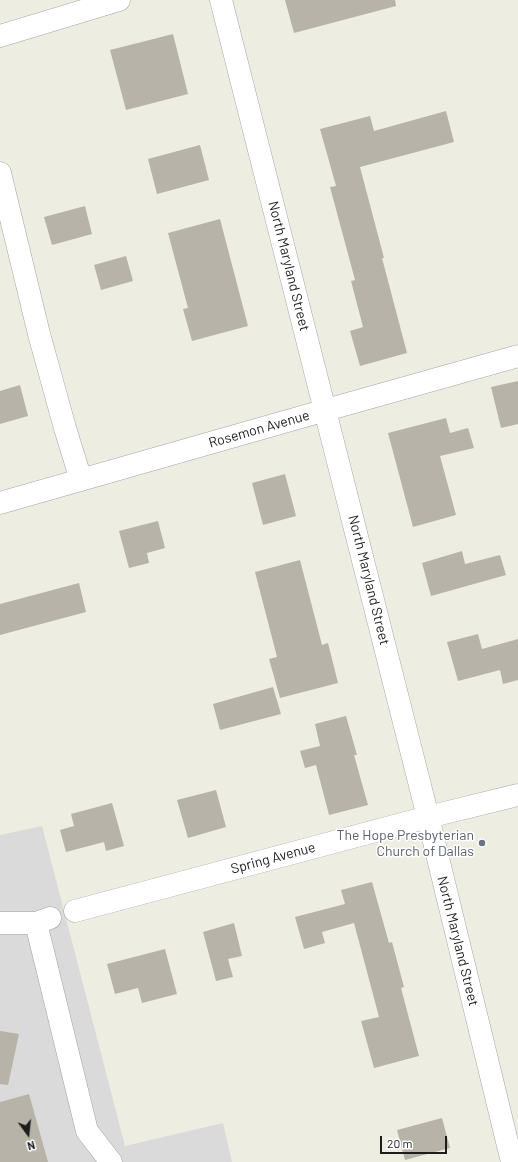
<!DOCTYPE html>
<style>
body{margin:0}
#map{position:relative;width:518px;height:1162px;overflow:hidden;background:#eeede2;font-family:Barlow,sans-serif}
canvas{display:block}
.north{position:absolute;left:8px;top:1114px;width:40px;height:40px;-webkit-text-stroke:3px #fff;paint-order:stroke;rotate:165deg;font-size:11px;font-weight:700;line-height:16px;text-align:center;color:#1d1d1d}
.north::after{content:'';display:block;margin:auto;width:14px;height:18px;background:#1d1d1d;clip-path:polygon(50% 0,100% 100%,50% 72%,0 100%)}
.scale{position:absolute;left:380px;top:1136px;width:67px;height:18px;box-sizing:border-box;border:2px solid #1d1d1d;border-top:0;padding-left:5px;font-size:12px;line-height:14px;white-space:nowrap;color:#1d1d1d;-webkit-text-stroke:3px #fff;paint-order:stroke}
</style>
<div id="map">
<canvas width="518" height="1162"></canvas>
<div class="north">N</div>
<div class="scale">20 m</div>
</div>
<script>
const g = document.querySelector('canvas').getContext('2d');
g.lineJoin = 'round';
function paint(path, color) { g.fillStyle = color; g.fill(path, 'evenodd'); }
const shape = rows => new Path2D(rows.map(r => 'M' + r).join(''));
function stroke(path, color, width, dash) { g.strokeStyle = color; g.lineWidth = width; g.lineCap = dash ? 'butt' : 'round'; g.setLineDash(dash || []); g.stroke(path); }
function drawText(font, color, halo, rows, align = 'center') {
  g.font = font + ' Barlow,sans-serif'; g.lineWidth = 3; g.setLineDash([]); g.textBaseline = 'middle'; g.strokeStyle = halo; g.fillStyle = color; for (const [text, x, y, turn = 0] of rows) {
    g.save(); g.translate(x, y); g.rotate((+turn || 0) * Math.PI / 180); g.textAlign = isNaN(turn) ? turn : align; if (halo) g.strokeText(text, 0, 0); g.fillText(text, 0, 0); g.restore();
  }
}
const residential = shape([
 [42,826,125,1146,223,1123,232,1162,0,1162,0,835]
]);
const building = shape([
 [285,0,395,0,396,6,294,33],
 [173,34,188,94,126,110,110,50],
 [446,111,454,142,360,167,384,258,382,258,407,353,360,366,350,331,363,327,351,281,355,280,330,187,336,186,320,129,370,116,374,131],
 [200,145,209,180,157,194,148,159],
 [85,206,92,234,52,245,44,217],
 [220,219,248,326,192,341,183,309,188,308,168,233],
 [126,256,133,281,101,290,94,265],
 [518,381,518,424,501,428,491,387],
 [20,385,28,416,0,424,0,391],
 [446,418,450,433,468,428,474,448,440,456,456,515,413,527,388,433],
 [285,474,296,516,263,525,252,483],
 [158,521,165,548,147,553,149,563,129,568,119,531],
 [462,551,465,564,500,555,506,575,431,596,422,563],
 [300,560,322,645,328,643,338,683,280,698,269,659,277,657,255,572],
 [79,583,86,612,0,635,0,604],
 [478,634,482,649,518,639,518,680,503,684,500,670,458,681,447,642],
 [273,687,281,714,220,730,213,704],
 [346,716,357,755,354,755,368,805,329,815,316,765,305,768,300,751,320,746,315,724],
 [216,790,226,827,188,838,177,800],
 [112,803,124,846,106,851,104,842,66,852,60,830,74,826,71,814],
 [372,882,389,943,392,942,404,987,401,988,419,1056,374,1068,361,1021,379,1017,354,923,322,932,325,943,304,949,295,917,345,904,341,890],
 [234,923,242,956,228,959,233,977,216,981,203,932],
 [165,949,177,994,142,1003,138,988,115,994,107,964],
 [0,1031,19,1034,8,1085,0,1084],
 [29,1094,48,1162,0,1162,0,1102],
 [442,1118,450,1148,405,1160,397,1130]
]);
const minor = shape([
 [221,0,428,817,512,1162],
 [0,36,119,0],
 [0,173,39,334,65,428,81,480],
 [0,503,326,410,518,356],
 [75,911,428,817,518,795],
 [50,918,36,923,87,1131,111,1162],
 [0,923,36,923]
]);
const markers = [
 [482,843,4,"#6b7280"]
];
const streetNames = [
 ["North Maryland Street",289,266,76],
 ["Rosemon Avenue",259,429,-16],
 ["North Maryland Street",369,580,76],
 ["Spring Avenue",273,858,-15],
 ["North Maryland Street",458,941,76]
];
const worshipNames = [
 ["The Hope Presbyterian",474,835],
 ["Church of Dallas",474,851]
];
paint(residential, '#dbdada');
paint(building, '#b7b3a8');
stroke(minor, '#a4a4a4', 23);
stroke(minor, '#fff', 22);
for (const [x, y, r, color] of markers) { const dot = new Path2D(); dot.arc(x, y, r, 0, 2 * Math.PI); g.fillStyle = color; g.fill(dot); stroke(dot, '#fff', 1.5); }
drawText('14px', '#1d1d1d', '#fff', streetNames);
drawText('14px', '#5b616d', '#fff', worshipNames, 'right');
</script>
